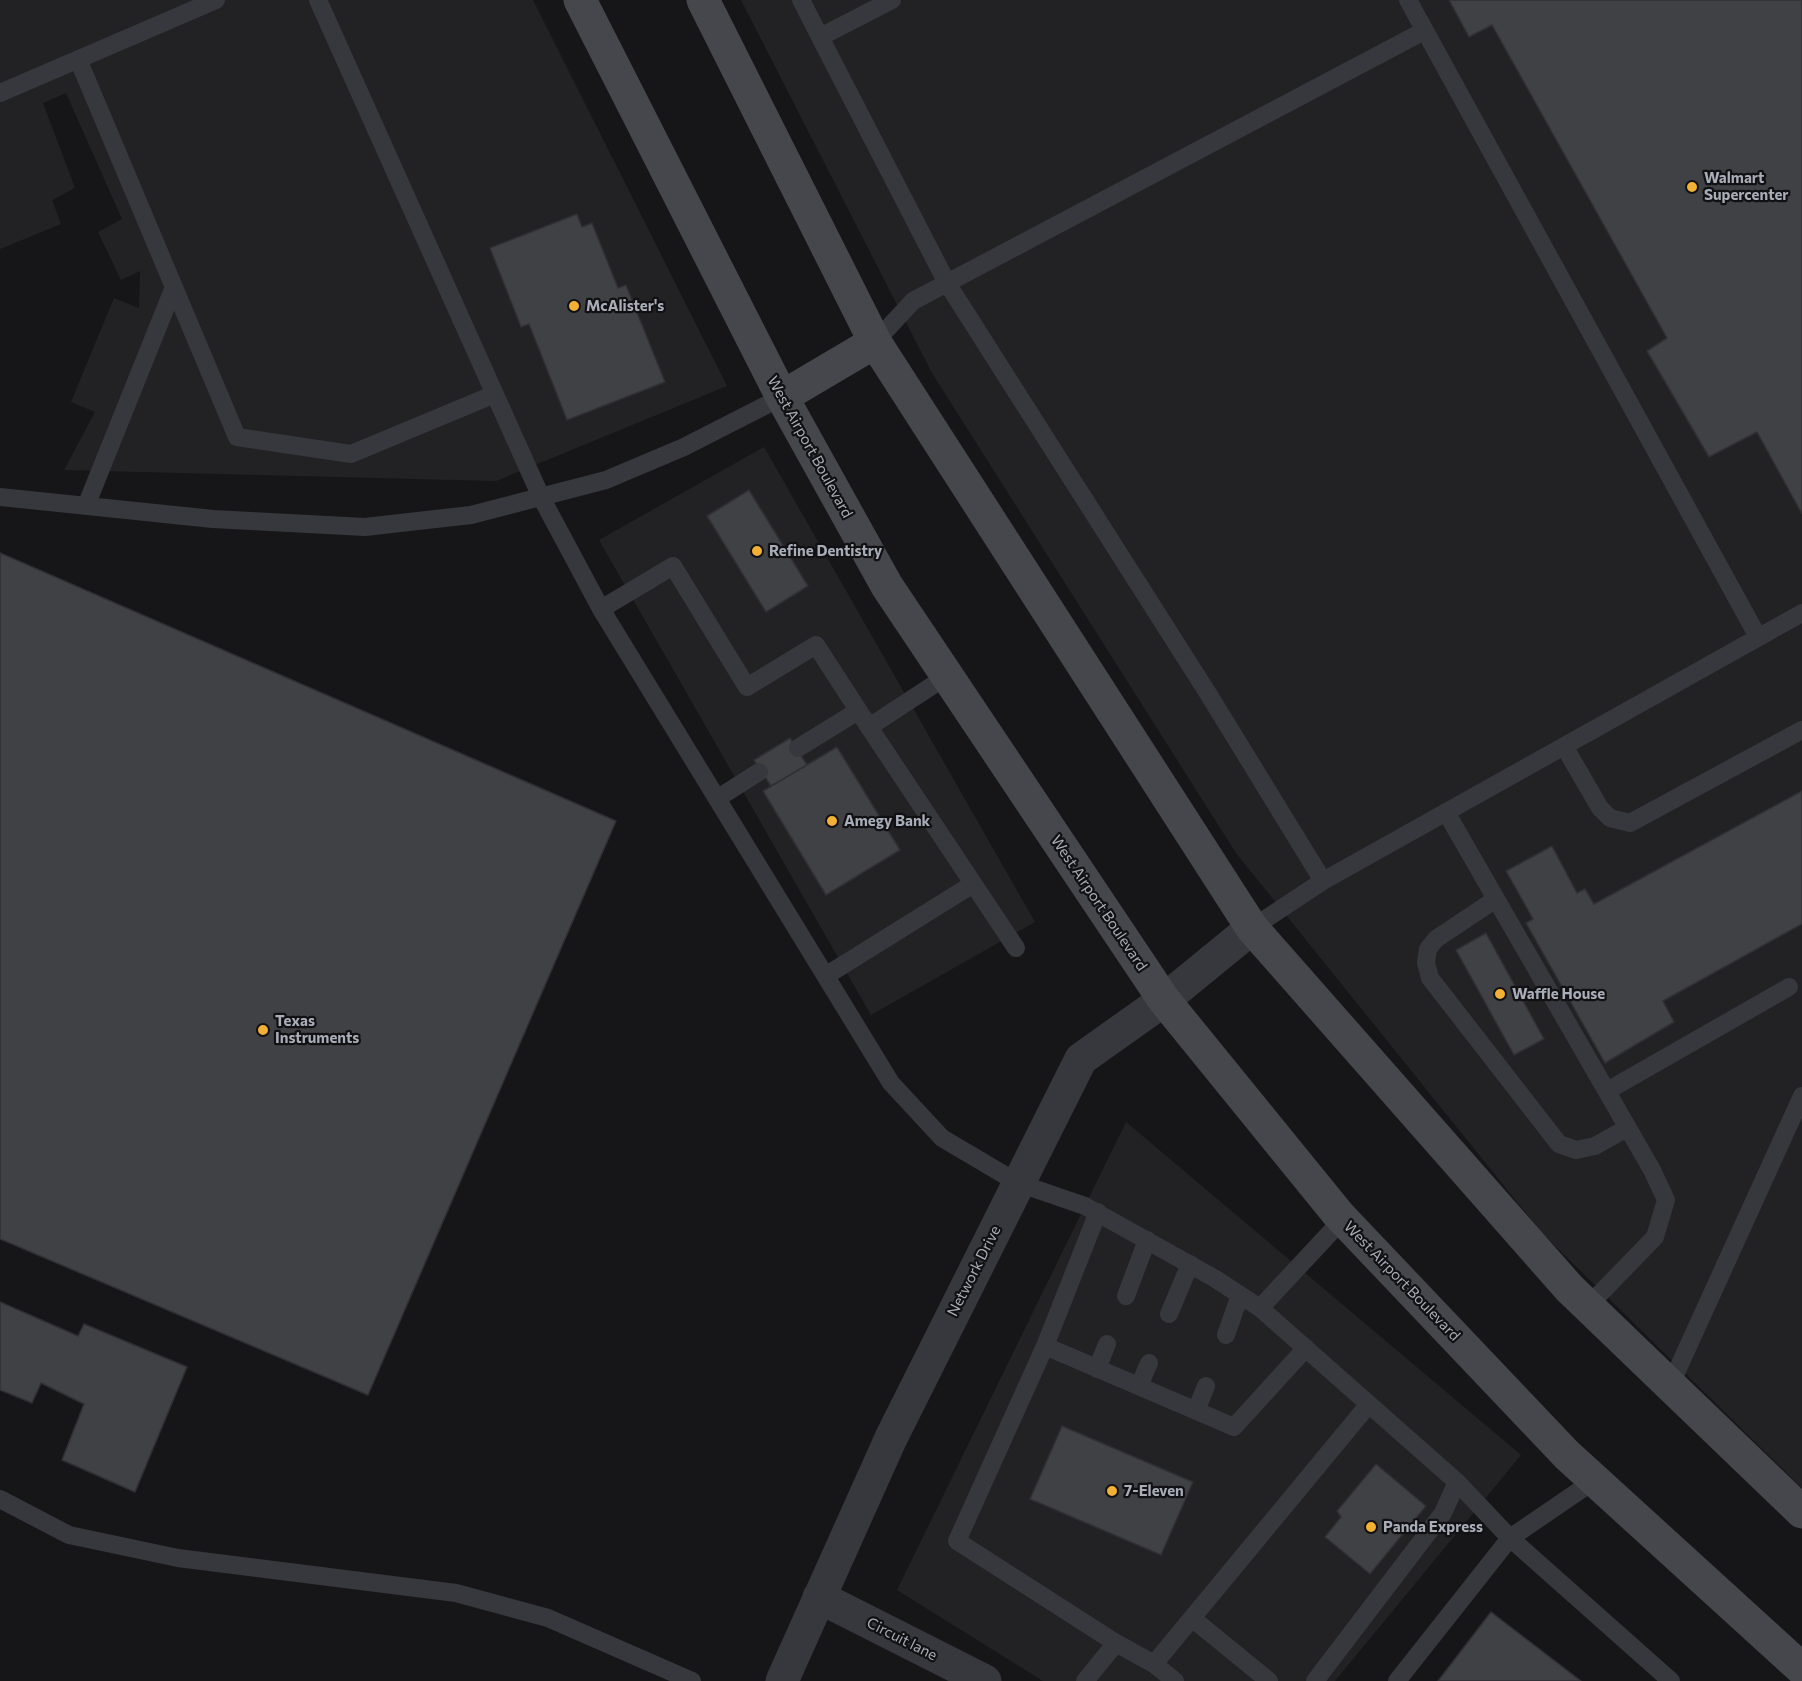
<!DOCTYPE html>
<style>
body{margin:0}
canvas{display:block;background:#161618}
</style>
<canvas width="1802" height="1681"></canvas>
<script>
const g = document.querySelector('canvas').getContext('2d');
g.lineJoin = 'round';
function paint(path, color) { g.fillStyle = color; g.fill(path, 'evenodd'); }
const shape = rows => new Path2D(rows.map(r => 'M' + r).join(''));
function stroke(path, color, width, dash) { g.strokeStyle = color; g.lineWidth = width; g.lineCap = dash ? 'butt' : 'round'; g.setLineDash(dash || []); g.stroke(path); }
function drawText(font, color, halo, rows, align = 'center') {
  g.font = font + ' Commissioner,sans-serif'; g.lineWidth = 4.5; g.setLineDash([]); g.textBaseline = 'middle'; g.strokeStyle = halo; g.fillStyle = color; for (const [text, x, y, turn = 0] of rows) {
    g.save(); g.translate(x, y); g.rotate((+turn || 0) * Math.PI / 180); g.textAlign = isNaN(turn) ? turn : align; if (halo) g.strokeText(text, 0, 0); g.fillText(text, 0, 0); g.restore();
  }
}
const built = shape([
 [0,0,533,0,727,386,496,481,64,470,95,412,71,402,114,298,139,308,140,271,121,280,98,232,122,219,66,93,43,103,75,188,52,200,61,224,0,249],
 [741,0,1802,0,1802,1488,1542,1233,1236,853,932,373],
 [764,447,1035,922,871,1015,599,540],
 [1126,1122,1521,1455,1335,1681,1043,1681,897,1590]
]);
const building = shape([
 [1449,0,1802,0,1802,514,1757,432,1709,457,1647,351,1667,338,1492,25,1469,37,1449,0],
 [577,214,582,227,592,223,618,288,626,285,665,382,567,420,529,324,521,327,490,248,577,214],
 [749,490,808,586,766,612,707,516,749,490],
 [0,553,616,821,368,1395,0,1239,0,553],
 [790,738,807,765,771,786,754,760,790,738],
 [837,747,900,850,826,895,763,791,837,747],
 [1802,791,1802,924,1663,1001,1674,1022,1605,1063,1526,923,1533,919,1506,871,1552,846,1577,893,1585,889,1594,904,1802,791],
 [1486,933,1544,1039,1514,1055,1456,950,1486,933],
 [0,1302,78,1336,84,1324,187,1367,135,1492,62,1460,84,1404,41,1383,32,1403,0,1390,0,1302],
 [1062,1426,1193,1482,1161,1555,1030,1499,1062,1426],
 [1376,1464,1426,1506,1370,1574,1325,1537,1341,1517,1337,1511,1376,1464],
 [1491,1612,1581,1681,1438,1681,1491,1612]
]);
const lane = shape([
 [318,0,541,497,601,609,891,1083,942,1138,1018,1183,1085,1206,1214,1278,1260,1308,1457,1482,1510,1538,1671,1681],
 [801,0,820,37],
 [892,0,820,37,947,283,1209,695,1323,881],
 [1408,0,1758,637],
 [78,59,237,437,351,454,495,394],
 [0,93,216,0],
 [875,342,913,301,1424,31],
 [0,497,213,519,365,527,471,515,606,480,684,447,782,397],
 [86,506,174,287],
 [601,609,673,566,747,687,816,645,869,727],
 [947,676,869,727,1016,948],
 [1564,746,1600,808,1610,818,1630,823,1802,730],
 [798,748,858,711],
 [718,798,759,772],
 [1446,812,1652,1170,1666,1200,1655,1237,1588,1306],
 [1496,899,1436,939,1428,949,1426,963,1430,978,1559,1144,1576,1150,1595,1146,1627,1128],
 [1252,928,1323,881,1802,613],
 [827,975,973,884],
 [1607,1091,1789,987],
 [1098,1212,1045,1346,957,1541,1116,1643],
 [1126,1296,1147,1240],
 [1260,1308,1343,1219],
 [1169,1314,1190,1264],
 [1226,1335,1240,1295],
 [1045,1346,1234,1427,1306,1348],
 [1097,1369,1107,1344],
 [1139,1386,1149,1363],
 [1670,1386,1802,1096],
 [1196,1411,1206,1386],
 [0,1499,69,1535,178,1558,456,1593,548,1618,692,1681],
 [1193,1619,1269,1681],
 [1154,1664,1175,1681],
 [1085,1681,1116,1643,1154,1664,1369,1404],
 [1315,1681,1443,1513,1457,1482],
 [1397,1681,1510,1538,1595,1480]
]);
const street = shape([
 [819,1597,985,1681],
 [782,1681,891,1438,1081,1059,1164,1000,1252,928]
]);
const secondary = shape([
 [580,0,782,397,887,586,1164,1000,1338,1214,1567,1455,1802,1669],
 [703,0,875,342,1252,928,1569,1288,1802,1512],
 [782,397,875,342]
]);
const markers = [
 [1692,187,6,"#f2b134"],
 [574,306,6,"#f2b134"],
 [757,551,6,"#f2b134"],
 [832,821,6,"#f2b134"],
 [1500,994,6,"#f2b134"],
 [263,1030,6,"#f2b134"],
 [1112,1491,6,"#f2b134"],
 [1371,1527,6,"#f2b134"]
];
const poiNames = [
 ["Walmart",1704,178],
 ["Supercenter",1704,195],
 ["McAlister's",586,306],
 ["Refine Dentistry",769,551],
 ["Amegy Bank",844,821],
 ["Waffle House",1512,994],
 ["Texas",275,1021],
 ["Instruments",275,1038],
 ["7-Eleven",1124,1491],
 ["Panda Express",1383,1527]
];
const streetNames = [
 ["West Airport Boulevard",810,447,61],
 ["West Airport Boulevard",1099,903,56],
 ["Network Drive",974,1271,-63],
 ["West Airport Boulevard",1402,1281,46],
 ["Circuit lane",902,1639,27]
];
paint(built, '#222225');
paint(building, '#404145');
stroke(building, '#303034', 1.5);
stroke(lane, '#37383d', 18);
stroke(street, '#37383d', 33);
stroke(secondary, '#45474d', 33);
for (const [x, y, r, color] of markers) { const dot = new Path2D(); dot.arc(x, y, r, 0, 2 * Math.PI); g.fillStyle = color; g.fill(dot); stroke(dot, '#111113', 2); }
drawText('bold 15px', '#a8adb8', '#111113', poiNames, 'left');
drawText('15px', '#a8adb8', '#111113', streetNames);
</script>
